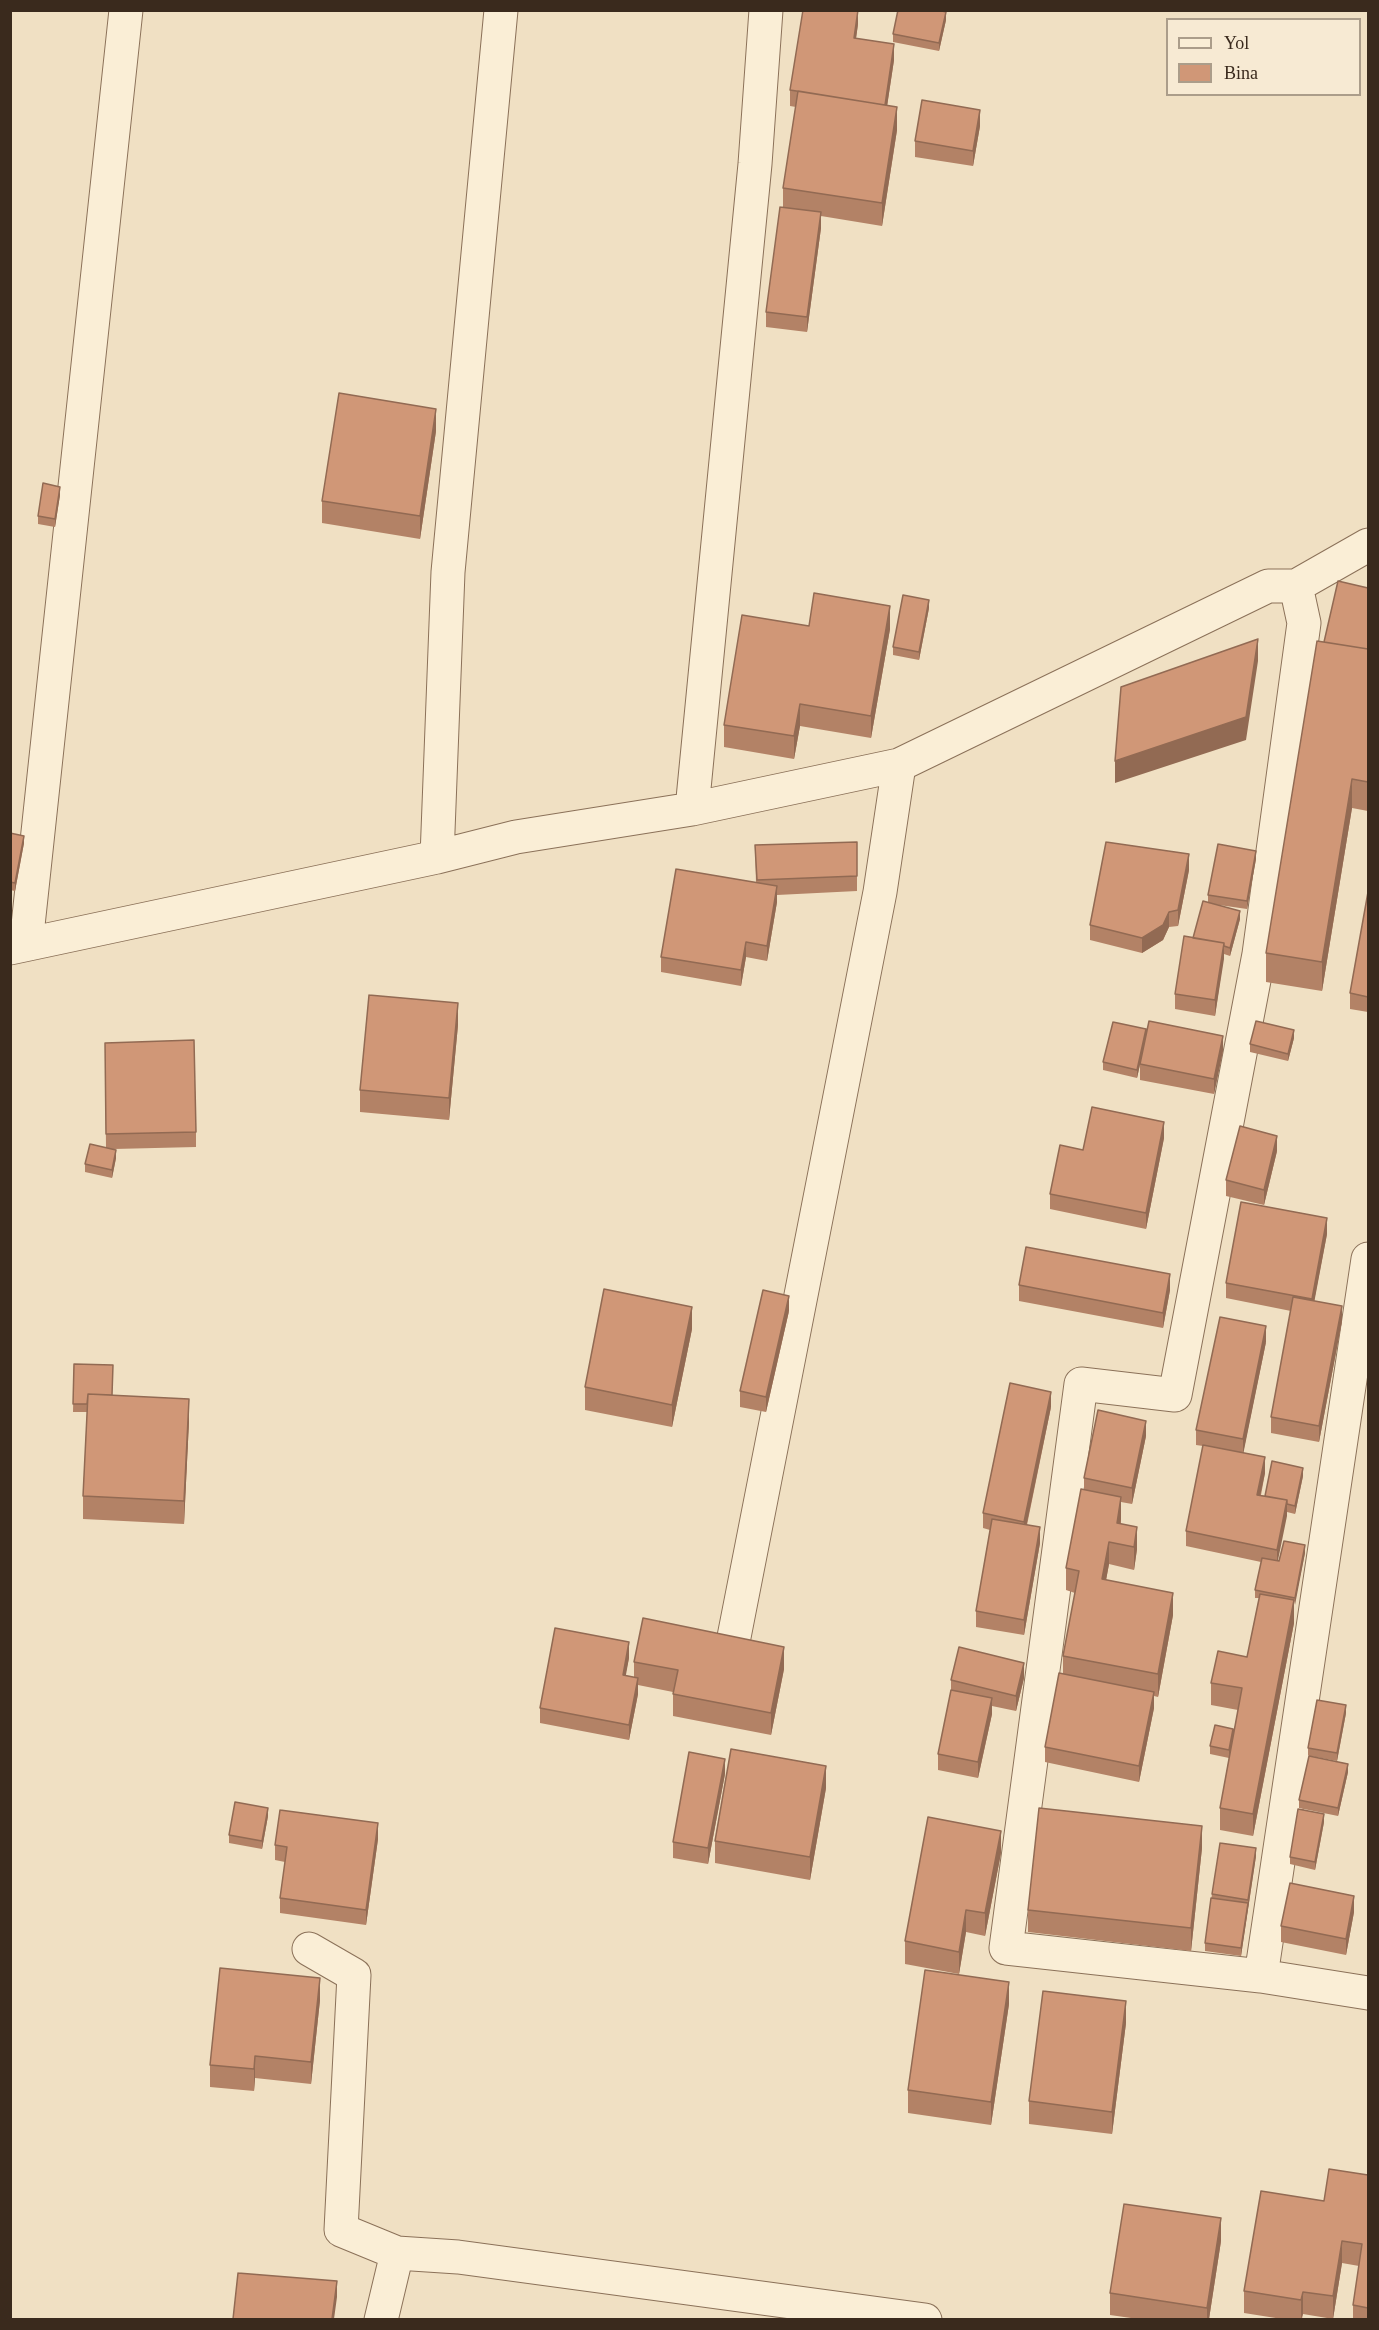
<!DOCTYPE html>
<style>
body{margin:0}
#map{position:relative;width:1379px;height:2330px;overflow:hidden;background:#f0e0c3;font-family:"Times New Roman",serif}
canvas{display:block}
.frame{position:absolute;inset:0;border:12px solid #3a2a1d;pointer-events:none}
.legend{position:absolute;left:1166px;top:18px;width:195px;height:78px;box-sizing:border-box;background:#f7ead3;border:2px solid #ab9d8a;margin:0;padding:8px 10px;list-style:none;font-size:18px;color:#3a2a1d}
.legend li{display:flex;align-items:center;gap:12px;height:30px}
.legend b{width:30px;border:2px solid #ab9d8a}
</style>
<div id="map">
<canvas width="1379" height="2330"></canvas>
<div class="frame"></div>
<ul class="legend">
<li><b style="height:8px;background:#faeed6"></b>Yol</li>
<li><b style="height:16px;background:#d09777"></b>Bina</li>
</ul>
</div>
<script>
const g = document.querySelector('canvas').getContext('2d');
g.lineJoin = 'round';
const shape = rows => new Path2D(rows.map(r => 'M' + r).join(''));
function stroke(path, color, width, dash) { g.strokeStyle = color; g.lineWidth = width; g.lineCap = dash ? 'butt' : 'round'; g.setLineDash(dash || []); g.stroke(path); }
function paint(path, color) { g.fillStyle = color; g.fill(path, 'evenodd'); }
const minor = shape([
 [1296,586,1304,623,1259,954,1175,1395,1081,1384,1006,1948,1261,1976,1368,1993],
 [692,809,755,164,766,10],
 [437,857,448,572,501,10],
 [26,944,126,10],
 [10,948,437,857,516,837,692,809,899,765,1268,586,1296,586,1368,545],
 [734,1637,880,892,899,765],
 [309,1949,354,1975,341,2230,397,2253],
 [1261,1976,1368,1259],
 [381,2320,397,2253,458,2257,925,2320]
]);
const wall = shape([
 [946,20,939,51,893,42,893,34],
 [858,24,856,38,894,60,887,106,897,130,882,226,821,216,821,228,807,332,766,327,766,312,783,207,783,188,796,107,790,106,790,90],
 [980,126,973,166,915,157,915,141],
 [436,431,420,539,322,523,322,501],
 [60,495,55,527,38,524,38,516],
 [1368,588,1368,811,1352,808,1322,991,1266,982,1266,953,1324,642],
 [929,608,919,660,893,655,893,647],
 [809,626,890,629,871,738,800,726,794,759,724,747,724,725],
 [10,833,24,843,15,891,10,890],
 [755,845,857,876,857,891,777,895,777,902,767,961,746,957,741,986,661,972,661,957,756,883],
 [1256,859,1247,909,1212,904,1240,919,1230,956,1224,954,1215,1016,1175,1009,1175,994,1193,938,1208,902,1208,895],
 [1189,870,1178,926,1169,927,1163,940,1142,953,1090,940,1090,925],
 [1368,892,1368,1012,1350,1009,1350,993],
 [458,1025,449,1120,360,1112,360,1090],
 [1146,1036,1223,1051,1214,1094,1140,1080,1140,1064,1142,1056,1137,1078,1103,1070,1103,1062],
 [1294,1038,1288,1061,1250,1052,1250,1044],
 [105,1043,196,1132,196,1147,114,1149,116,1158,112,1178,85,1172,85,1164,106,1148],
 [1164,1138,1146,1229,1050,1209,1050,1194,1083,1150],
 [1277,1151,1264,1205,1226,1196,1226,1180],
 [1327,1234,1314,1301,1342,1321,1319,1442,1271,1433,1271,1417,1291,1311,1226,1298,1226,1283],
 [1019,1285,1170,1290,1163,1328,1019,1301],
 [789,1311,766,1412,740,1407,740,1391],
 [692,1329,672,1427,585,1410,585,1387],
 [1266,1342,1243,1453,1265,1473,1261,1495,1265,1496,1303,1476,1295,1514,1287,1512,1277,1561,1279,1561,1305,1553,1294,1605,1294,1623,1253,1836,1220,1830,1220,1808,1229,1758,1210,1754,1210,1746,1233,1736,1238,1710,1211,1705,1211,1683,1247,1657,1259,1598,1255,1598,1255,1590,1261,1562,1186,1546,1186,1531,1203,1446,1196,1445,1196,1430],
 [74,1364,113,1395,189,1421,184,1524,83,1519,83,1496,87,1412,73,1412],
 [1051,1407,1027,1525,1040,1543,1024,1635,976,1627,976,1611,990,1530,983,1528,983,1513],
 [1146,1436,1132,1504,1121,1502,1121,1524,1137,1549,1134,1570,1109,1564,1106,1580,1173,1615,1158,1697,1154,1696,1154,1708,1139,1782,1045,1762,1045,1747,1063,1674,1063,1656,1075,1593,1066,1590,1066,1568,1084,1490,1084,1478],
 [629,1658,625,1676,634,1677,634,1662,784,1669,771,1735,673,1716,673,1692,638,1685,638,1694,629,1740,540,1723,540,1708],
 [1024,1678,1016,1711,992,1706,992,1714,978,1778,938,1770,938,1754,951,1690,951,1680],
 [1346,1713,1337,1761,1310,1756,1348,1772,1338,1816,1299,1808,1299,1800,1309,1756,1308,1755,1308,1748],
 [725,1774,708,1864,673,1858,673,1842],
 [826,1788,810,1880,715,1863,715,1841],
 [268,1816,262,1849,229,1843,229,1835],
 [1324,1822,1315,1870,1290,1864,1290,1857],
 [378,1839,366,1925,280,1913,280,1898,285,1862,275,1860,275,1845],
 [1202,1848,1191,1951,1028,1932,1028,1910],
 [1001,1853,985,1936,966,1932,959,1974,905,1964,905,1941],
 [1256,1856,1241,1956,1205,1951,1205,1943,1212,1894],
 [1354,1912,1346,1955,1281,1942,1281,1926],
 [320,2000,311,2084,255,2078,254,2091,210,2087,210,2065],
 [1009,2004,991,2125,908,2113,908,2090],
 [1126,2023,1112,2134,1029,2124,1029,2101],
 [1368,2175,1368,2319,1353,2319,1353,2305,1359,2266,1342,2263,1333,2319,1303,2314,1302,2319,1282,2319,1244,2313,1244,2291,1324,2201],
 [1221,2241,1209,2319,1138,2319,1110,2315,1110,2293]
]);
const shadedWall = shape([
 [858,10,858,24,854,53,854,38],
 [946,12,946,20,939,51,939,43],
 [894,44,894,60,885,120,885,105],
 [897,107,897,130,882,226,882,203],
 [980,110,980,126,973,166,973,151],
 [821,212,821,228,807,332,807,317],
 [436,409,436,431,420,539,420,516],
 [60,487,60,495,55,527,55,519],
 [929,600,929,608,919,660,919,652],
 [890,606,890,629,871,738,871,716],
 [1258,639,1258,661,1246,740,1115,783,1115,761],
 [800,704,800,726,794,759,794,736],
 [1352,779,1352,808,1322,991,1322,962],
 [24,836,24,843,15,891,15,883],
 [1256,851,1256,859,1247,909,1247,901],
 [1189,854,1189,870,1178,926,1178,910],
 [777,886,777,902,767,961,767,946],
 [1240,911,1240,919,1230,956,1230,948],
 [1169,912,1169,927,1163,940,1142,953,1142,938],
 [746,942,746,957,741,986,741,970],
 [1224,943,1224,959,1215,1016,1215,1000],
 [458,1003,458,1025,449,1120,449,1098],
 [1146,1029,1146,1037,1137,1078,1137,1070],
 [1294,1030,1294,1038,1288,1061,1288,1054],
 [1223,1036,1223,1051,1214,1094,1214,1079],
 [1164,1122,1164,1138,1146,1229,1146,1213],
 [1277,1136,1277,1151,1264,1205,1264,1190],
 [116,1150,116,1158,112,1178,112,1170],
 [1327,1218,1327,1234,1312,1314,1312,1299],
 [1170,1274,1170,1290,1163,1328,1163,1313],
 [789,1296,789,1311,766,1412,766,1397],
 [1342,1306,1342,1321,1319,1442,1319,1426],
 [692,1307,692,1329,672,1427,672,1405],
 [1266,1326,1266,1342,1243,1455,1243,1439],
 [1051,1392,1051,1407,1024,1537,1024,1522],
 [189,1399,189,1421,184,1524,184,1501],
 [1146,1421,1146,1436,1132,1504,1132,1488],
 [1265,1457,1265,1473,1257,1510,1257,1495],
 [1303,1468,1303,1476,1295,1514,1295,1506],
 [1121,1497,1121,1519,1117,1545,1117,1523],
 [1287,1500,1287,1516,1277,1565,1277,1550],
 [1040,1527,1040,1543,1024,1635,1024,1620],
 [1137,1527,1137,1549,1134,1570,1134,1547],
 [1109,1542,1109,1564,1102,1602,1102,1579],
 [1305,1545,1305,1553,1295,1605,1295,1598],
 [1173,1593,1173,1615,1158,1697,1158,1674],
 [1294,1600,1294,1623,1253,1836,1253,1814],
 [629,1642,629,1658,623,1691,623,1675],
 [784,1647,784,1669,771,1735,771,1713],
 [1024,1663,1024,1678,1016,1711,1016,1696],
 [638,1678,638,1694,629,1740,629,1725],
 [1154,1692,1154,1708,1139,1782,1139,1766],
 [992,1698,992,1714,978,1778,978,1762],
 [1346,1705,1346,1713,1337,1761,1337,1753],
 [1233,1729,1233,1737,1229,1758,1229,1750],
 [725,1759,725,1774,708,1864,708,1848],
 [1348,1764,1348,1772,1338,1816,1338,1808],
 [826,1766,826,1788,810,1880,810,1857],
 [268,1808,268,1816,262,1849,262,1841],
 [1324,1814,1324,1822,1315,1870,1315,1862],
 [378,1823,378,1839,366,1925,366,1910],
 [1202,1826,1202,1848,1191,1951,1191,1928],
 [1001,1831,1001,1853,985,1936,985,1913],
 [1256,1848,1256,1856,1241,1956,1241,1948],
 [1354,1896,1354,1912,1346,1955,1346,1939],
 [966,1910,966,1932,959,1974,959,1952],
 [320,1978,320,2000,311,2084,311,2062],
 [1009,1982,1009,2004,991,2125,991,2102],
 [1126,2001,1126,2023,1112,2134,1112,2112],
 [255,2056,255,2078,254,2091,254,2069],
 [1221,2218,1221,2241,1209,2319,1207,2319,1207,2308],
 [1342,2241,1342,2263,1333,2319,1333,2296],
 [337,2281,337,2297,334,2319,332,2319],
 [1303,2292,1303,2314,1301,2319,1301,2300]
]);
const building = shape([
 [803,10,858,10,854,38,894,44,885,105,790,90,803,10],
 [898,10,938,10,946,12,939,43,893,34,898,10],
 [798,91,897,107,882,203,783,188,798,91],
 [922,100,980,110,973,151,915,141,922,100],
 [780,207,821,212,807,317,766,312,780,207],
 [339,393,436,409,420,516,322,501,339,393],
 [43,483,60,487,55,519,38,516,43,483],
 [1338,581,1368,588,1368,649,1324,642,1338,581],
 [814,593,890,606,871,716,800,704,794,736,724,725,742,615,809,626,814,593],
 [903,595,929,600,919,652,893,647,903,595],
 [1258,639,1246,717,1115,761,1121,687,1258,639],
 [1317,641,1368,649,1368,782,1352,779,1322,962,1266,953,1317,641],
 [10,833,24,836,15,883,10,882,10,833],
 [857,842,857,876,757,880,755,845,857,842],
 [1106,842,1189,854,1178,910,1169,912,1163,925,1142,938,1090,925,1106,842],
 [1218,844,1256,851,1247,901,1208,895,1218,844],
 [676,869,777,886,767,946,746,942,741,970,661,957,676,869],
 [1368,892,1368,997,1350,993,1368,892],
 [1203,901,1240,911,1230,948,1224,946,1224,943,1193,938,1203,901],
 [1184,936,1224,943,1215,1000,1175,994,1184,936],
 [369,995,458,1003,449,1098,360,1090,369,995],
 [1149,1021,1223,1036,1214,1079,1140,1064,1149,1021],
 [1256,1021,1294,1030,1288,1054,1250,1044,1256,1021],
 [1113,1022,1146,1029,1137,1070,1103,1062,1113,1022],
 [194,1040,196,1132,106,1134,105,1043,194,1040],
 [1092,1107,1164,1122,1146,1213,1050,1194,1060,1145,1083,1150,1092,1107],
 [1240,1126,1277,1136,1264,1190,1226,1180,1240,1126],
 [90,1144,116,1150,112,1170,85,1164,90,1144],
 [1241,1202,1327,1218,1312,1299,1226,1283,1241,1202],
 [1026,1247,1170,1274,1163,1313,1019,1285,1026,1247],
 [604,1289,692,1307,672,1405,585,1387,604,1289],
 [763,1290,789,1296,766,1397,740,1391,763,1290],
 [1293,1297,1342,1306,1319,1426,1271,1417,1293,1297],
 [1220,1317,1266,1326,1243,1439,1196,1430,1220,1317],
 [74,1364,113,1365,112,1395,88,1394,87,1404,73,1404,74,1364],
 [1010,1383,1051,1392,1024,1522,983,1513,1010,1383],
 [88,1394,189,1399,184,1501,83,1496,88,1394],
 [1098,1410,1146,1421,1132,1488,1084,1478,1098,1410],
 [1203,1445,1265,1457,1257,1495,1287,1500,1277,1550,1186,1531,1203,1445],
 [1272,1461,1303,1468,1295,1506,1287,1504,1287,1500,1265,1496,1272,1461],
 [1081,1489,1121,1497,1117,1523,1137,1527,1134,1547,1109,1542,1102,1579,1173,1593,1158,1674,1063,1656,1079,1571,1066,1568,1081,1489],
 [992,1519,1040,1527,1024,1620,976,1611,992,1519],
 [1284,1541,1305,1545,1295,1598,1255,1590,1262,1558,1279,1561,1284,1541],
 [1260,1594,1294,1600,1253,1814,1220,1808,1242,1688,1211,1683,1218,1651,1247,1657,1260,1594],
 [643,1618,784,1647,771,1713,673,1694,678,1670,634,1662,643,1618],
 [555,1628,629,1642,623,1675,638,1678,629,1725,540,1708,555,1628],
 [959,1647,1024,1663,1016,1696,951,1680,959,1647],
 [1059,1673,1154,1692,1139,1766,1045,1747,1059,1673],
 [951,1690,992,1698,978,1762,938,1754,951,1690],
 [1317,1700,1346,1705,1337,1753,1308,1748,1317,1700],
 [1215,1725,1233,1729,1229,1750,1210,1746,1215,1725],
 [731,1749,826,1766,810,1857,715,1841,731,1749],
 [689,1752,725,1759,708,1848,673,1842,689,1752],
 [1309,1756,1348,1764,1338,1808,1299,1800,1309,1756],
 [235,1802,268,1808,262,1841,229,1835,235,1802],
 [1039,1808,1202,1826,1191,1928,1028,1910,1039,1808],
 [1298,1809,1324,1814,1315,1862,1290,1857,1298,1809],
 [280,1810,378,1823,366,1910,280,1898,287,1847,275,1845,280,1810],
 [928,1817,1001,1831,985,1913,966,1910,959,1952,905,1941,928,1817],
 [1220,1843,1256,1848,1248,1900,1212,1894,1220,1843],
 [1290,1883,1354,1896,1346,1939,1281,1926,1290,1883],
 [1211,1898,1248,1903,1241,1948,1205,1943,1211,1898],
 [220,1968,320,1978,311,2062,255,2056,254,2069,210,2065,220,1968],
 [925,1970,1009,1982,991,2102,908,2090,925,1970],
 [1043,1991,1126,2001,1112,2112,1029,2101,1043,1991],
 [1329,2169,1368,2175,1368,2308,1353,2305,1362,2244,1342,2241,1333,2296,1303,2292,1301,2300,1244,2291,1261,2191,1324,2201,1329,2169],
 [1124,2204,1221,2218,1207,2308,1110,2293,1124,2204],
 [238,2273,337,2281,332,2319,233,2319,238,2273]
]);
stroke(minor, '#8b7159', 35);
stroke(minor, '#faeed6', 33);
paint(wall, '#b38266');
paint(shadedWall, '#926a53');
paint(building, '#d09777');
stroke(building, '#926a53', 1.5);
</script>
